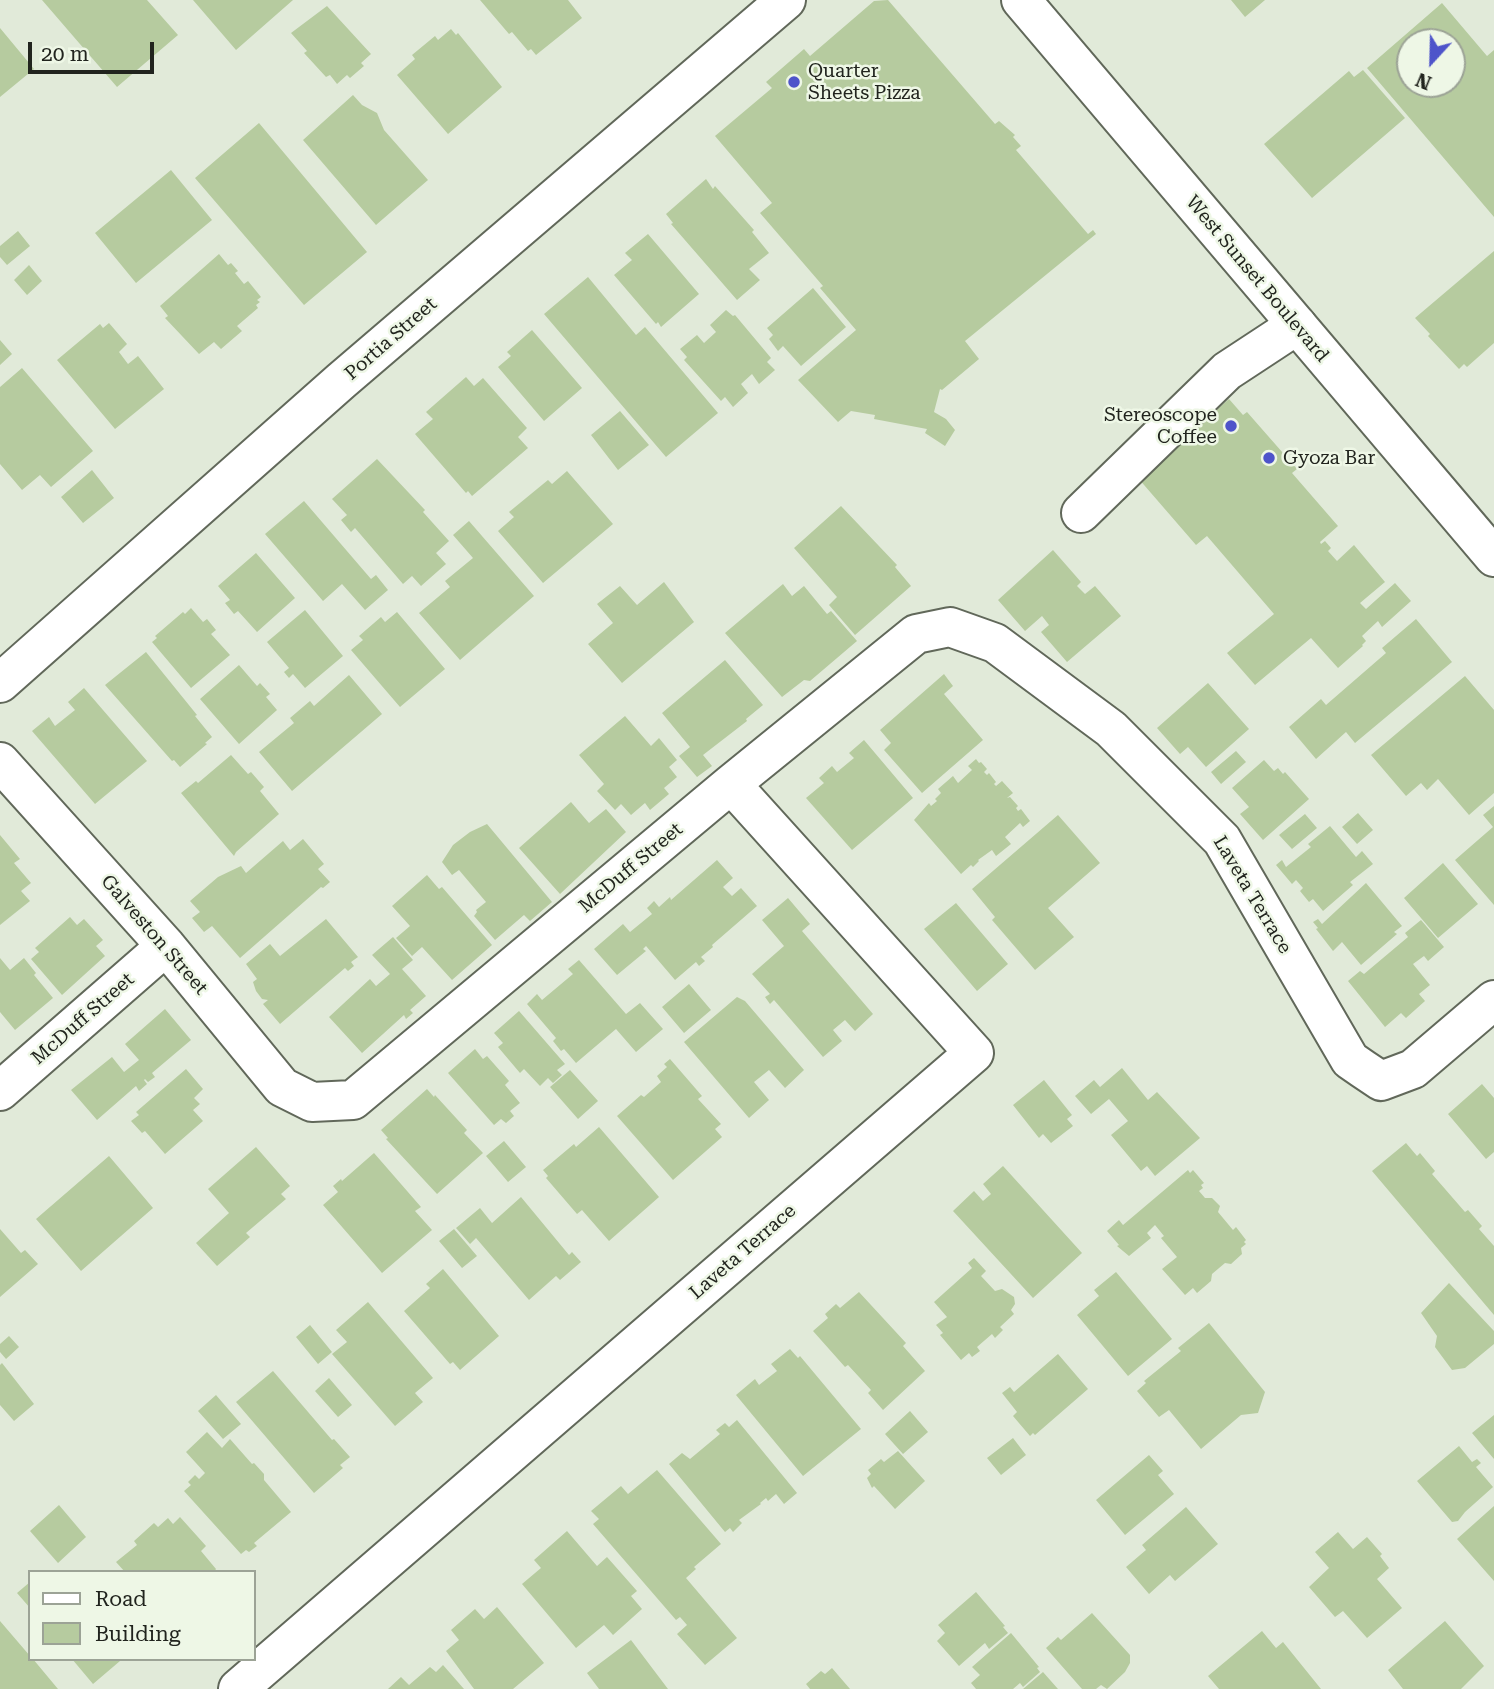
<!DOCTYPE html>
<style>
body{margin:0}
#map{position:relative;width:1494px;height:1689px;overflow:hidden;background:#e1ead9;font-family:"Roboto Serif",serif}
canvas{display:block}
.legend{position:absolute;left:28px;top:1570px;width:228px;height:91px;box-sizing:border-box;background:#eef7e6;border:2px solid #9ca396;margin:0;padding:9px 12px;list-style:none;font-size:21px;color:#21241e}
.legend li{display:flex;align-items:center;gap:14px;height:35px}
.legend b{width:35px;border:2px solid #9ca396}
.north{position:absolute;left:1396px;top:28px;width:70px;height:70px;box-sizing:border-box;background:#eef7e6;border:2px solid #9ca396;border-radius:50%;rotate:202deg;font-size:19px;font-weight:700;line-height:28px;text-align:center;color:#21241e}
.north::after{content:'';display:block;margin:auto;width:24px;height:32px;background:#4e54ca;clip-path:polygon(50% 0,100% 100%,50% 72%,0 100%)}
.scale{position:absolute;left:28px;top:42px;width:126px;height:32px;box-sizing:border-box;border:4px solid #21241e;border-top:0;padding-left:9px;font-size:21px;line-height:24px;white-space:nowrap;color:#21241e;-webkit-text-stroke:5px #eef7e6;paint-order:stroke}
</style>
<div id="map">
<canvas width="1494" height="1689"></canvas>
<ul class="legend">
<li><b style="height:9px;background:#fff"></b>Road</li>
<li><b style="height:19px;background:#b6cb9f"></b>Building</li>
</ul>
<div class="north">N</div>
<div class="scale">20 m</div>
</div>
<script>
const g = document.querySelector('canvas').getContext('2d');
g.lineJoin = 'round';
function paint(path, color) { g.fillStyle = color; g.fill(path, 'evenodd'); }
const shape = rows => new Path2D(rows.map(r => 'M' + r).join(''));
function stroke(path, color, width, dash) { g.strokeStyle = color; g.lineWidth = width; g.lineCap = dash ? 'butt' : 'round'; g.setLineDash(dash || []); g.stroke(path); }
function drawText(font, color, halo, rows, align = 'center') {
  g.font = font + ' "Roboto Serif",serif'; g.lineWidth = 5; g.setLineDash([]); g.textBaseline = 'middle'; g.strokeStyle = halo; g.fillStyle = color; for (const [text, x, y, turn = 0] of rows) {
    g.save(); g.translate(x, y); g.rotate((+turn || 0) * Math.PI / 180); g.textAlign = isNaN(turn) ? turn : align; if (halo) g.strokeText(text, 0, 0); g.fillText(text, 0, 0); g.restore();
  }
}
const building = shape([
 [42,0,147,0,178,35,117,87],
 [193,0,293,0,236,50],
 [480,0,568,0,582,18,536,55,531,49,528,51,512,32,509,34],
 [888,0,995,124,999,121,1015,135,1013,137,1021,146,1016,150,1088,234,1093,230,1096,234,965,341,979,359,942,390,940,389,934,412,946,419,955,430,945,446,925,433,927,429,874,419,875,415,851,411,838,422,798,380,856,330,820,288,823,286,760,213,772,203,715,136,772,88,766,82,804,49,810,56,874,1],
 [1231,0,1265,0,1245,17],
 [1442,3,1487,56,1494,50,1494,217,1367,68],
 [1410,42,1452,42,1452,84,1410,84],
 [327,6,371,54,361,63,364,66,350,78,347,75,337,84,330,75,326,77,304,53,307,51,291,33],
 [0,28,34,69,0,97],
 [451,29,456,35,458,33,502,87,448,134,397,75,415,59,412,55,435,36,438,40],
 [1363,70,1405,118,1312,198,1264,144,1349,71,1354,77],
 [353,95,362,105,377,113,384,130,428,180,376,225,303,140],
 [259,123,367,252,304,305,195,178],
 [171,170,212,220,136,283,95,233],
 [706,179,713,189,715,186,754,230,752,232,769,253,749,269,760,280,737,300,671,224,673,223,666,214],
 [18,231,30,246,7,265,0,257,0,246],
 [648,234,699,294,661,327,658,322,656,324,614,275,632,260,625,253],
 [1494,251,1494,343,1467,367,1464,364,1459,369,1428,336,1430,334,1415,318],
 [219,254,228,265,231,263,238,271,235,273,244,284,248,281,261,297,257,300,260,302,256,305,258,308,237,326,242,331,221,349,214,342,199,354,165,318,168,316,160,306],
 [29,265,42,281,27,295,14,280],
 [588,277,636,335,645,327,718,413,666,457,544,314],
 [813,288,846,327,801,366,783,346,778,351,769,339,773,335,767,328],
 [726,310,733,316,735,315,771,358,767,362,775,370,759,384,752,374,741,384,748,393,733,407,725,397,721,401,684,360,687,357,680,349,697,335,704,343,716,332,710,325],
 [109,323,127,344,119,352,128,364,138,356,164,389,115,429,57,360,100,324,103,328],
 [532,330,582,388,544,421,498,367,511,356,507,352],
 [0,340,12,354,0,365],
 [22,368,93,451,51,487,40,475,22,490,0,464,0,387],
 [466,377,474,386,483,378,527,428,518,437,528,448,472,496,468,491,466,493,415,434,433,419,426,412],
 [1229,399,1243,415,1247,412,1297,469,1292,473,1338,526,1320,542,1321,544,1325,541,1331,548,1328,551,1337,561,1354,545,1385,582,1360,603,1366,609,1395,583,1411,601,1382,627,1378,621,1362,636,1366,641,1362,645,1363,646,1338,668,1311,638,1255,685,1227,653,1274,614,1207,536,1196,545,1138,478],
 [620,411,649,445,618,470,591,435],
 [377,459,425,510,423,512,449,541,436,553,446,564,421,586,412,576,403,584,355,528,351,532,341,520,347,515,332,499],
 [92,470,114,498,83,523,61,497],
 [567,471,613,524,543,583,498,531,514,517,509,512,548,480,552,484],
 [304,501,371,579,376,575,388,590,365,610,342,584,323,601,265,534],
 [841,506,897,565,895,567,911,586,855,635,829,605,837,597,794,548],
 [469,521,534,596,460,660,419,613,450,587,445,581,473,558,453,535],
 [1053,550,1081,582,1077,586,1085,594,1095,586,1121,616,1067,662,1041,632,1049,625,1042,616,1025,631,998,600],
 [256,553,295,598,257,632,238,611,234,614,225,603,230,600,218,586],
 [664,582,694,622,622,683,588,644,613,623,597,604,620,586,637,605],
 [783,584,792,596,804,586,827,614,831,611,857,641,810,681,804,680,782,697,725,633],
 [191,608,203,622,207,619,216,630,211,634,230,655,191,688,152,642,157,638,155,636,183,612,185,614],
 [305,610,343,656,305,688,293,674,289,678,284,672,289,668,267,642],
 [397,612,445,669,400,707,351,650,363,640,359,636,381,617,385,622],
 [1416,619,1452,662,1355,743,1346,732,1316,759,1289,727,1321,699,1326,705,1386,653,1382,648],
 [146,652,197,715,195,716,212,737,205,743,207,744,180,767,174,760,172,761,105,685],
 [725,660,763,705,746,719,747,721,703,755,712,766,697,777,679,756,690,747,662,713],
 [239,665,257,686,260,683,270,694,266,697,277,710,239,744,200,699],
 [944,674,953,686,944,694,983,740,922,793,884,750,891,743,880,730],
 [349,675,382,714,292,791,259,752,294,723,290,718,310,701,314,706],
 [1465,676,1494,710,1494,793,1469,815,1438,779,1427,790,1421,783,1406,796,1371,755],
 [1208,683,1249,729,1206,767,1188,747,1180,754,1157,728],
 [84,688,147,761,95,804,32,731,49,717,55,726,75,710,68,702],
 [625,716,651,746,659,738,677,760,669,767,677,777,664,788,669,794,650,810,645,803,631,815,621,804,615,810,597,791,604,784,579,755],
 [864,740,913,798,852,850,806,798,824,783,819,778,832,766,837,772,854,758,849,753],
 [1236,751,1246,762,1221,784,1211,772],
 [231,755,248,774,251,772,264,787,260,791,279,814,236,852,234,856,181,793,196,781,198,783],
 [976,759,979,763,981,762,987,769,984,772,987,775,989,773,996,782,994,784,996,786,1002,781,1013,793,1007,798,1010,797,1018,806,1016,808,1018,811,1021,809,1030,821,1023,827,1020,823,1005,837,1011,844,996,856,992,850,978,860,979,861,973,867,971,865,961,874,914,820,929,803,931,806,937,801,935,799,941,793,938,789,953,776,958,783,972,770,968,766],
 [1264,760,1274,771,1278,768,1283,774,1285,772,1309,799,1263,840,1240,814,1249,807,1232,788],
 [571,802,589,823,606,809,626,832,560,894,519,848],
 [1494,806,1494,905,1455,860,1493,827,1483,815],
 [1358,813,1373,830,1357,844,1342,827],
 [1305,814,1317,828,1292,849,1279,835],
 [1058,815,1100,863,1048,908,1074,937,1035,970,992,920,995,917,972,889],
 [487,824,552,902,530,921,524,915,495,940,474,916,477,912,476,910,486,902,459,870,452,875,442,862,453,845,470,832],
 [1330,826,1356,857,1362,851,1373,864,1350,882,1353,885,1323,911,1313,899,1309,902,1300,891,1303,888,1296,880,1292,884,1276,865,1282,860,1286,867,1311,847,1308,844],
 [0,835,20,859,14,863,31,883,21,891,30,901,0,925],
 [303,839,324,864,318,869,330,882,323,888,321,887,240,958,212,926,204,932,192,918,200,912,190,901,218,877,241,866,246,873,283,841,290,850],
 [717,860,733,878,723,887,732,896,741,888,757,906,712,945,713,947,701,957,705,961,699,966,696,962,675,980,646,946,643,949,646,951,617,975,594,949,623,924,630,932,652,914,647,908,654,901,659,907,670,897,671,900],
 [1443,863,1478,904,1438,938,1404,898],
 [427,875,439,889,442,887,492,945,452,980,422,947,412,956,396,938,410,926,392,906],
 [1366,883,1402,926,1394,932,1397,934,1361,965,1342,942,1333,951,1316,929,1318,928,1313,922,1318,919,1322,924],
 [788,898,810,924,802,931,873,1014,855,1031,845,1020,833,1030,842,1041,823,1057,774,1000,770,1004,765,997,770,994,752,974,784,946,762,920],
 [956,903,1008,964,977,991,924,929],
 [70,917,77,925,84,919,103,940,96,946,105,956,62,995,31,959,39,952,35,948],
 [326,919,358,957,351,962,354,966,348,971,345,968,280,1024,263,1004,268,1000,262,999,256,991,253,982,257,979,246,964,270,944,280,956],
 [1421,920,1444,947,1428,961,1424,956,1413,964,1430,985,1419,994,1425,1001,1406,1018,1401,1013,1385,1027,1348,981,1360,971,1364,974,1408,937,1405,933],
 [393,937,413,960,402,969,426,996,410,1010,413,1013,406,1019,404,1015,362,1053,329,1017,370,979,376,986,390,974,372,955],
 [0,958,10,970,24,958,36,973,34,975,53,998,15,1030,0,1012],
 [579,960,626,1014,640,1003,663,1029,636,1052,616,1029,576,1063,564,1049,561,1051,553,1041,556,1038,527,1004,537,994,542,1000,573,974,568,969],
 [689,984,711,1010,684,1033,662,1007],
 [737,997,745,1001,804,1070,785,1088,769,1070,754,1082,769,1100,749,1118,684,1042],
 [165,1009,191,1040,152,1073,155,1077,148,1082,145,1079,144,1080,147,1084,139,1091,136,1086,97,1120,71,1090,112,1057,124,1072,139,1060,125,1044],
 [519,1011,565,1064,557,1070,562,1075,553,1083,548,1078,540,1086,524,1069,520,1073,498,1047,503,1043,494,1033],
 [475,1049,483,1059,487,1056,509,1081,505,1085,520,1103,510,1111,514,1116,506,1123,501,1119,494,1125,448,1073],
 [670,1059,702,1096,698,1099,721,1124,715,1129,722,1137,673,1180,617,1116,641,1095,644,1097,661,1082,657,1076,667,1067,664,1064],
 [1122,1068,1148,1100,1157,1092,1200,1138,1155,1176,1147,1166,1141,1171,1111,1135,1128,1121,1109,1099,1091,1114,1075,1096,1094,1080,1100,1087],
 [186,1069,203,1089,194,1098,200,1104,193,1110,203,1121,165,1154,145,1131,142,1133,131,1121,139,1115,136,1112],
 [570,1070,598,1101,578,1119,550,1087],
 [1044,1080,1072,1115,1067,1119,1073,1126,1051,1143,1043,1134,1039,1138,1013,1105],
 [1482,1084,1494,1098,1494,1152,1486,1159,1448,1114],
 [427,1089,434,1097,435,1095,467,1130,464,1133,483,1153,437,1194,386,1139,388,1138,381,1130],
 [599,1127,659,1197,609,1241,582,1210,577,1214,546,1178,548,1176,543,1170,574,1144,576,1147],
 [504,1141,526,1167,508,1182,486,1156],
 [1406,1143,1417,1156,1420,1153,1435,1171,1432,1174,1465,1212,1468,1210,1482,1226,1479,1229,1494,1246,1494,1315,1372,1171],
 [256,1147,290,1186,281,1194,286,1199,246,1233,250,1237,217,1266,196,1243,229,1213,208,1189],
 [374,1153,421,1207,415,1211,432,1230,382,1273,323,1205,338,1192,333,1186,341,1179,342,1181],
 [109,1156,153,1208,81,1271,36,1219],
 [1003,1166,1082,1253,1033,1298,953,1211,974,1191,983,1201,991,1194,983,1184],
 [1188,1170,1190,1173,1193,1170,1204,1183,1201,1185,1203,1188,1199,1191,1205,1198,1212,1198,1220,1206,1218,1212,1233,1230,1236,1227,1246,1240,1244,1242,1246,1244,1241,1248,1242,1254,1231,1264,1225,1263,1212,1274,1211,1281,1197,1293,1193,1288,1185,1295,1162,1269,1177,1257,1161,1238,1164,1236,1155,1225,1147,1233,1151,1238,1129,1256,1117,1246,1119,1245,1107,1231,1119,1220,1123,1225],
 [521,1197,569,1255,572,1252,581,1262,560,1280,556,1276,529,1300,476,1238,470,1244,456,1228,480,1208,492,1223],
 [0,1229,21,1253,25,1250,38,1264,0,1297],
 [454,1229,477,1256,462,1268,439,1241],
 [974,1258,986,1271,981,1276,995,1291,1002,1289,1014,1297,1015,1304,1011,1310,1014,1314,1000,1327,1003,1330,995,1338,992,1334,977,1347,980,1351,972,1357,969,1353,961,1360,940,1335,943,1333,936,1325,947,1317,934,1302,972,1268,968,1263],
 [443,1269,499,1336,460,1370,453,1362,450,1364,404,1311,430,1288,426,1284],
 [1116,1272,1172,1339,1128,1376,1077,1315,1099,1296,1094,1290],
 [1449,1283,1494,1331,1494,1344,1465,1368,1452,1370,1435,1347,1437,1336,1421,1313],
 [859,1292,906,1343,903,1346,925,1371,883,1410,868,1393,871,1390,848,1365,845,1367,813,1331,828,1318,825,1314,836,1304,840,1308],
 [368,1302,433,1378,415,1393,423,1402,395,1426,332,1354,347,1342,336,1330],
 [1209,1323,1265,1392,1258,1413,1241,1415,1201,1449,1169,1410,1159,1417,1137,1391,1146,1383,1144,1381,1181,1351,1178,1348],
 [310,1325,332,1352,318,1364,296,1337],
 [9,1336,19,1347,6,1359,0,1352,0,1344],
 [790,1349,798,1358,800,1356,861,1429,803,1476,736,1395,755,1379,759,1385,777,1371,771,1364],
 [1058,1354,1088,1389,1035,1435,1033,1433,1030,1436,1013,1416,1017,1412,1002,1393,1010,1387,1014,1392],
 [2,1363,34,1404,14,1421,0,1405,0,1365],
 [273,1371,332,1440,334,1439,350,1457,340,1465,343,1468,314,1493,236,1402],
 [329,1378,352,1405,338,1417,315,1391],
 [216,1395,241,1424,223,1439,198,1411],
 [910,1411,928,1432,903,1454,885,1434],
 [1494,1415,1494,1459,1472,1433],
 [737,1420,797,1493,784,1504,776,1494,768,1501,766,1498,760,1503,761,1504,739,1520,742,1523,733,1532,730,1528,725,1532,669,1464,682,1453,690,1459,720,1434,716,1430,725,1423,729,1427],
 [207,1432,222,1448,230,1439,252,1464,254,1463,264,1474,264,1480,291,1512,254,1543,257,1546,249,1552,246,1550,241,1554,184,1491,191,1485,188,1482,195,1475,199,1479,205,1473,186,1452],
 [1013,1438,1026,1455,1001,1475,987,1458],
 [1459,1446,1472,1462,1477,1459,1481,1463,1476,1467,1493,1487,1465,1512,1458,1521,1452,1522,1417,1481],
 [898,1451,925,1481,895,1509,874,1486,872,1488,867,1478,871,1474,868,1470,881,1459,884,1462],
 [1149,1455,1163,1471,1158,1475,1174,1494,1125,1535,1096,1500],
 [657,1470,721,1544,694,1567,696,1569,686,1578,737,1638,705,1665,677,1634,687,1625,680,1617,676,1620,593,1524,599,1519,591,1511,621,1486,628,1494],
 [59,1505,86,1537,58,1563,30,1531],
 [1494,1506,1494,1581,1457,1539],
 [1186,1507,1218,1544,1175,1581,1170,1575,1149,1594,1126,1567,1146,1550,1142,1545],
 [180,1517,206,1546,201,1551,216,1569,214,1572,125,1572,116,1562,137,1545,134,1541,154,1523,158,1527,168,1518,173,1524],
 [567,1531,597,1566,607,1557,637,1591,631,1596,642,1609,613,1635,604,1625,576,1648,522,1584,541,1568,534,1560],
 [1338,1532,1353,1549,1367,1537,1382,1554,1380,1556,1389,1568,1377,1579,1402,1608,1367,1638,1343,1611,1335,1617,1309,1587,1329,1568,1315,1552],
 [30,1582,30,1608,17,1593],
 [976,1592,1005,1626,1003,1627,1008,1633,989,1649,985,1643,959,1666,937,1641,945,1633,938,1625],
 [497,1607,544,1663,513,1689,474,1689,446,1651,459,1640,451,1630,475,1609,484,1619],
 [1092,1613,1130,1655,1130,1663,1125,1672,1107,1689,1101,1685,1096,1689,1082,1689,1046,1648,1058,1637,1061,1640],
 [0,1621,30,1656,30,1659,33,1659,58,1689,0,1689],
 [1445,1621,1484,1666,1461,1689,1403,1689,1388,1670],
 [1262,1631,1276,1648,1283,1642,1321,1689,1219,1689,1208,1676],
 [1011,1633,1039,1667,1037,1668,1040,1672,1023,1687,1020,1683,1013,1689,976,1689,971,1683,980,1675,972,1667],
 [631,1640,668,1689,599,1689,587,1673],
 [72,1659,119,1659,120,1661,93,1684],
 [443,1665,464,1689,388,1689,401,1677,409,1685,430,1667,436,1672],
 [832,1668,850,1689,810,1689,806,1684,821,1671,825,1674],
 [1043,1672,1058,1689,1023,1689]
]);
const street = shape([
 [1081,513,1227,371,1297,325],
 [0,762,166,946,282,1087,312,1102,353,1100,731,784,916,634,950,627,995,643,1111,729,1222,840,1350,1060,1363,1069,1381,1081,1413,1069,1494,1000],
 [0,1091,166,946],
 [238,1689,974,1053,731,784]
]);
const secondary = shape([
 [0,683,341,381,786,0]
]);
const primary = shape([
 [1021,0,1494,557]
]);
const markers = [
 [794,82,7,"#4e54ca"],
 [1231,426,7,"#4e54ca"],
 [1269,458,7,"#4e54ca"]
];
const poiNames = [
 ["Quarter",808,71],
 ["Sheets Pizza",808,93],
 ["Stereoscope",1217,415,"right"],
 ["Coffee",1217,437,"right"],
 ["Gyoza Bar",1283,458]
];
const streetNames = [
 ["West Sunset Boulevard",1257,279,50],
 ["Portia Street",391,339,-41],
 ["McDuff Street",631,868,-40],
 ["Laveta Terrace",1252,895,59],
 ["Galveston Street",154,935,49],
 ["McDuff Street",83,1019,-41],
 ["Laveta Terrace",743,1252,-41]
];
paint(building, '#b6cb9f');
stroke(street, '#61685a', 42);
stroke(secondary, '#61685a', 42);
stroke(primary, '#61685a', 42);
stroke(street, '#fff', 38);
stroke(secondary, '#fff', 38);
stroke(primary, '#fff', 38);
for (const [x, y, r, color] of markers) { const dot = new Path2D(); dot.arc(x, y, r, 0, 2 * Math.PI); g.fillStyle = color; g.fill(dot); stroke(dot, '#eef7e6', 2.5); }
drawText('19px', '#21241e', '#eef7e6', poiNames, 'left');
drawText('19px', '#21241e', '#eef7e6', streetNames);
</script>
